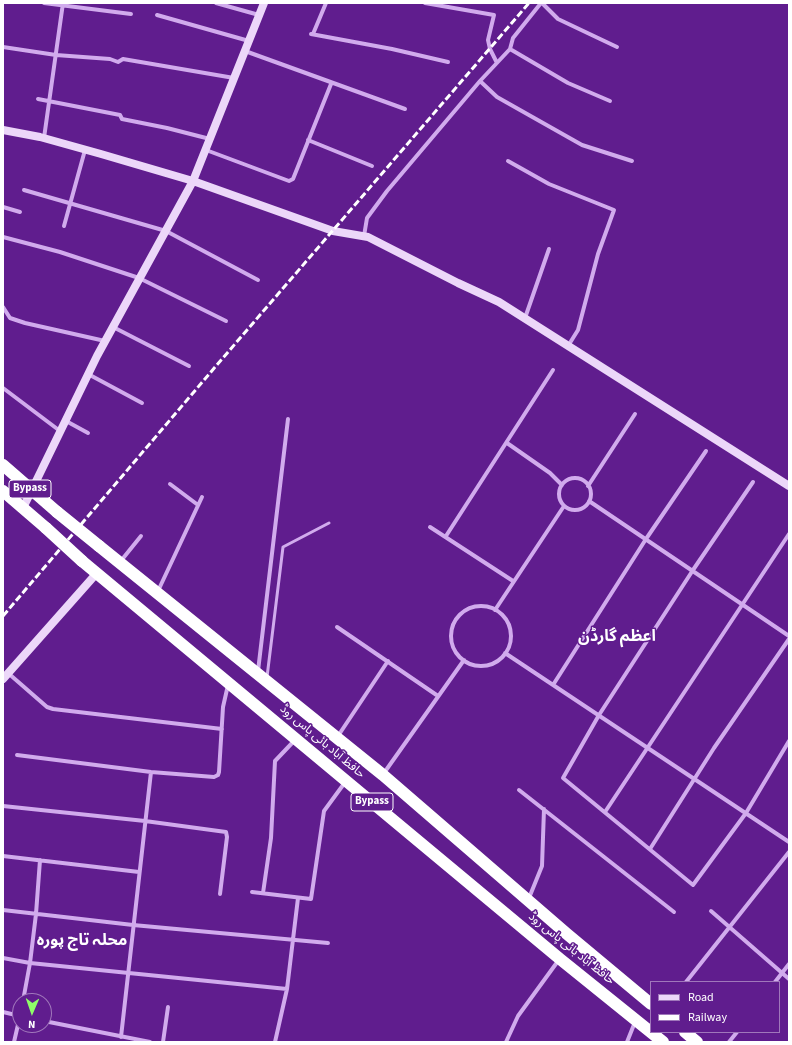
<!DOCTYPE html>
<meta charset="utf-8">
<style>
body{margin:0}
#map{position:relative;width:792px;height:1045px;overflow:hidden;background:#601d8e;font-family:"Source Sans 3",sans-serif}
canvas{display:block}
.frame{position:absolute;inset:0;border:4px solid #fff;pointer-events:none}
.legend{position:absolute;left:650px;top:981px;width:130px;height:52px;box-sizing:border-box;background:#601d8e;border:1px solid #a077bb;margin:0;padding:5px 7px;list-style:none;font-size:12px;color:#fff}
.legend li{display:flex;align-items:center;gap:8px;height:20px}
.legend b{width:20px;border:1px solid #a077bb}
.north{position:absolute;left:12px;top:993px;width:40px;height:40px;box-sizing:border-box;background:#601d8e;border:1px solid #a077bb;border-radius:50%;rotate:182deg;font-size:11px;font-weight:700;line-height:16px;text-align:center;color:#fff}
.north::after{content:'';display:block;margin:auto;width:14px;height:18px;background:#8ffc69;clip-path:polygon(50% 0,100% 100%,50% 72%,0 100%)}
</style>
<div id="map">
<canvas width="792" height="1045"></canvas>
<div class="frame"></div>
<ul class="legend">
<li><b style="height:5px;background:#ecd7f9"></b>Road</li>
<li><b style="height:5px;background:#fff"></b>Railway</li>
</ul>
<div class="north">N</div>
</div>
<script>
const g = document.querySelector('canvas').getContext('2d');
g.lineJoin = 'round';
const shape = rows => new Path2D(rows.map(r => 'M' + r).join(''));
function stroke(path, color, width, dash) { g.strokeStyle = color; g.lineWidth = width; g.lineCap = dash ? 'butt' : 'round'; g.setLineDash(dash || []); g.stroke(path); }
function drawText(font, color, halo, rows, align = 'center') {
  g.font = font + ' "Source Sans 3","Noto Sans Arabic",sans-serif'; g.lineWidth = 3; g.setLineDash([]); g.textBaseline = 'middle'; g.strokeStyle = halo; g.fillStyle = color; for (const [text, x, y, turn = 0] of rows) {
    g.save(); g.translate(x, y); g.rotate((+turn || 0) * Math.PI / 180); g.textAlign = isNaN(turn) ? turn : align; if (halo) g.strokeText(text, 0, 0); g.fillText(text, 0, 0); g.restore();
  }
}
const lane = shape([
 [267,677,283,547,329,523]
]);
const street = shape([
 [44,3,131,14],
 [216,3,259,15],
 [425,3,494,15,488,40,490,49,497,63],
 [542,3,558,19,617,47],
 [157,15,249,41],
 [311,34,392,49,448,62],
 [313,34,326,3],
 [3,47,56,55,110,59,118,62,123,59,234,78],
 [510,49,568,83,610,101],
 [245,51,405,109],
 [480,81,497,97,582,145,632,161],
 [38,99,120,115,122,119,167,128,210,139],
 [44,138,63,3],
 [308,140,372,166],
 [206,150,289,181,293,179,331,84],
 [508,161,549,184,614,210,598,254,578,330,568,346],
 [24,190,166,231,258,280],
 [3,207,20,212],
 [64,226,85,150],
 [364,236,367,218,387,191,480,81,510,49,513,38,541,3],
 [3,237,60,252,139,278,226,321],
 [3,307,10,318,25,323,105,341],
 [525,318,549,249],
 [113,327,189,366],
 [88,374,142,403],
 [3,388,60,431],
 [66,421,88,433],
 [507,443,550,473,562,485],
 '559 494a16 16 0 1 1 32 0a16 16 0 1 1-32 0Z',
 [753,482,693,570,599,715,563,778,693,885,746,813,789,741],
 [170,484,198,505],
 [588,486,635,414],
 [589,501,789,636],
 [430,527,513,581],
 [446,536,553,370],
 [120,562,141,536],
 [158,591,202,497],
 '451 636a30 30 0 1 1 60 0a30 30 0 1 1-60 0Z',
 [495,610,564,506],
 [337,627,438,696],
 [505,653,789,842],
 [258,671,288,419],
 [8,673,47,707,53,709,222,729],
 [553,685,646,539,706,451],
 [338,736,388,661],
 [17,755,151,772,214,777,218,775,219,772,223,707,228,685],
 [384,773,464,660],
 [519,790,674,912],
 [3,806,145,821,226,832,227,837,220,894],
 [605,812,789,534],
 [650,849,714,748,789,639],
 [3,856,139,872],
 [252,892,311,899,324,811,346,781],
 [263,893,271,838,275,761,294,741],
 [529,898,542,866,544,809],
 [3,910,133,925,328,943],
 [711,911,789,979],
 [3,958,30,963,287,989],
 [686,982,789,852],
 [775,982,789,964],
 [23,1001,30,963,36,914,40,860],
 [3,1012,20,1016],
 [44,1021,150,1042],
 [121,1037,151,772],
 [14,1042,20,1016],
 [163,1042,168,1007],
 [275,1042,287,989,298,898],
 [506,1042,518,1016,558,961],
 [627,1042,635,1022],
 [729,1042,737,1032]
]);
const secondary = shape([
 [3,130,40,137,101,154,193,181,333,231,368,237,458,283,499,302,789,486],
 [23,508,97,356,193,181,264,3],
 [3,679,96,574]
]);
const highway = shape([
 [3,465,57,512],
 [3,491,46,528],
 [99,546,383,775,567,934,651,1004],
 [82,561,560,959,663,1042],
 [685,1032,697,1042]
]);
const rail = shape([
 [3,616,216,366,529,3]
]);
const highwayBridge = shape([
 [57,512,99,546],
 [46,528,82,561]
]);
const shields = [
 [30,489,42],
 [372,802,42]
];
const shieldNames = [
 ["Bypass",30,489],
 ["Bypass",372,802]
];
const streetNames = [
 ["حافظ آباد بائی پاس روڈ",322,742,40],
 ["حافظ آباد بائی پاس روڈ",571,949,39]
];
const districtNames = [
 ["اعظم گارڈن",617,637],
 ["محلہ تاج پورہ",82,941]
];
stroke(lane, '#d1abed', 3);
stroke(street, '#d1abed', 4);
stroke(secondary, '#ecd7f9', 8);
stroke(highway, '#fff', 12);
stroke(rail, '#fff', 3, [7, 3]);
stroke(highwayBridge, '#fff', 12);
for (const [x, y, w] of shields) { const box = new Path2D(); box.roundRect(x - w / 2, y - 9, w, 18, 3); g.fillStyle = '#601d8e'; g.fill(box); stroke(box, '#fff', 1); }
drawText('bold 11px', '#fff', null, shieldNames);
drawText('12px', '#fff', '#601d8e', streetNames);
drawText('bold 16px', '#fff', '#601d8e', districtNames);
</script>
